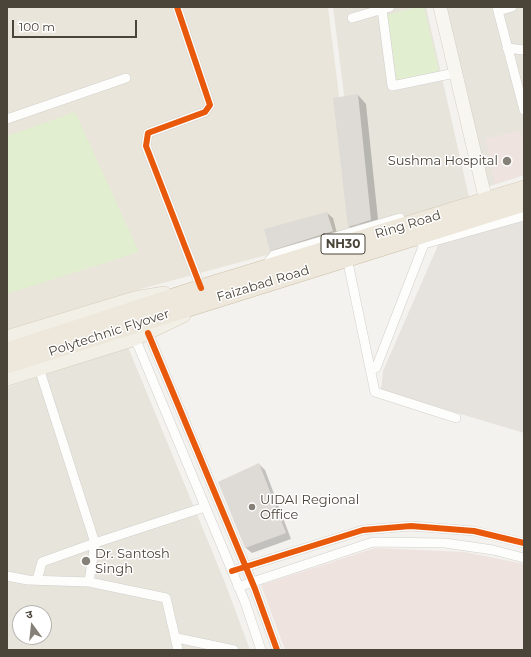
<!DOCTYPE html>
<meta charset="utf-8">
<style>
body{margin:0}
#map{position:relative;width:531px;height:657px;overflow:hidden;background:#f4f2ee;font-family:Montserrat,"Noto Sans Devanagari",sans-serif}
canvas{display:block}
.frame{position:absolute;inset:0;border:8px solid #4b4439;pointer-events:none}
.north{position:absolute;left:12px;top:605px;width:40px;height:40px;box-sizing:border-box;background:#fff;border:1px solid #b7b4b0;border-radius:50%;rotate:345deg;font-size:11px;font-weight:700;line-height:16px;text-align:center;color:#4b4439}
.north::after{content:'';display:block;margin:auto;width:14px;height:18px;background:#868178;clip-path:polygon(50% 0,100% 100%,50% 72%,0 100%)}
.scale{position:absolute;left:12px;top:20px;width:125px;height:18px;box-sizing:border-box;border:2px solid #4b4439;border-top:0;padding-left:5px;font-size:12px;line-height:14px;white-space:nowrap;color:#4b4439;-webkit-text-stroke:3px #fff;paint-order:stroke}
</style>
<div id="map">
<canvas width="531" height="657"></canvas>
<div class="frame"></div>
<div class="north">उ</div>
<div class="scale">100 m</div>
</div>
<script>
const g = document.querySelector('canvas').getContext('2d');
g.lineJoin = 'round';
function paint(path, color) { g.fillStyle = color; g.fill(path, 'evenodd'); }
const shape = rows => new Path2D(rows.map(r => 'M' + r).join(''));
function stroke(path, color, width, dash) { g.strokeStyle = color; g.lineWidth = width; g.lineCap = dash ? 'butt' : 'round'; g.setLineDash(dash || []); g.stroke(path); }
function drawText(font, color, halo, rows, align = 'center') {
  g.font = font + ' Montserrat,sans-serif'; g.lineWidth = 3; g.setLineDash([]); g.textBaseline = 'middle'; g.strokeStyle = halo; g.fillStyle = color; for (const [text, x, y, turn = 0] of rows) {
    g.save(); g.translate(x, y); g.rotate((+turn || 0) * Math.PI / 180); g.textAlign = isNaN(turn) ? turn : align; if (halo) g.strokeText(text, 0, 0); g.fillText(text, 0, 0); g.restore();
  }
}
const residential = shape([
 [333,7,426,7,469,197,361,230],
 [444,7,524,7,524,175,487,187],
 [128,347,224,580,250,650,7,650,7,387],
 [20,613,44,613,44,637,20,637]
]);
const industrial = shape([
 [524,217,524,433,381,390,383,371,439,243]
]);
const education = shape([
 [7,7,328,7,356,231,148,287,7,330]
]);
const medical = shape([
 [520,130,524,147,524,175,495,184,485,139],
 [375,548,465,552,524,564,524,650,285,650,261,585]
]);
const green = shape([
 [417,7,424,7,439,71,397,80,387,15],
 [75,112,139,252,7,294,7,136]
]);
const shadow = shape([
 [358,95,366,104,379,229,357,235,349,227],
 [327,213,333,218,338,237,277,256,271,250],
 [259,464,265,470,291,539,252,553,246,548,219,482]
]);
const building = shape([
 [358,94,371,220,348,227,333,98],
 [327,212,333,231,270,251,264,229],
 [259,463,286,533,245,548,218,482]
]);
const street = shape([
 [177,7,210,105,205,112,148,133,146,146,201,288],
 [497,7,524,110],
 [382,9,392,86,455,73],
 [498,11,512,7],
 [352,18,390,7],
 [507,48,524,50],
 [7,119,126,78],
 [420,242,424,244,524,216],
 [347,258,375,392,456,418],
 [265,266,274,255,400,218],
 [148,333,255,589,277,650],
 [135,338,245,602,261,650],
 [39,368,95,543,205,507],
 [370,370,376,368,424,244],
 [232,571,363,530,411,526,474,531,524,543],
 [7,576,28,580,89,582],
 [37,580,42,562,95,543,89,582,166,598,178,650],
 [238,587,373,542,445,543,493,550,524,558],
 [177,638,234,650]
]);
const secondary = shape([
 [440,7,486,201]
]);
const primary = shape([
 [7,338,135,299,164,294],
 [7,378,135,338,183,315]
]);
const highway = shape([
 [7,351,201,288,524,189],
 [7,365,524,203]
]);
const cycleway = shape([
 [177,7,210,105,205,112,148,133,146,146,201,288],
 [148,333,255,589,277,650],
 [232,571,363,530,411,526,474,531,524,543]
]);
const markers = [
 [507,161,5,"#868178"],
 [252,507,4,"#868178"],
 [86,561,5,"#868178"]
];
const shields = [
 [343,244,44]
];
const shieldNames = [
 ["NH30",343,244]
];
const poiNames = [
 ["Sushma Hospital",498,161,"right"],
 ["UIDAI Regional",260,500],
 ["Office",260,515],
 ["Dr. Santosh",95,554],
 ["Singh",95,569]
];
const streetNames = [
 ["Ring Road",408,225,-17],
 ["Faizabad Road",263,284,-17],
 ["Polytechnic Flyover",109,333,-18]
];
paint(residential, '#e7e4dc');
paint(industrial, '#e6e2de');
paint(education, '#eae5da');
paint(medical, '#eee3df');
paint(green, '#e1eecf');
paint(shadow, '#0003');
paint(building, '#dedbd6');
stroke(street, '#d2d0cb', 10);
stroke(secondary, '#d3cfc5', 14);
stroke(primary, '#d6cebb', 16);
stroke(highway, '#ccbfa9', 18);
stroke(street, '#fdfdfc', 9);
stroke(secondary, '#f7f6f1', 13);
stroke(primary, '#f2efe6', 15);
stroke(highway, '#ede8db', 17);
stroke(cycleway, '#e8590c', 6);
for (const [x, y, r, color] of markers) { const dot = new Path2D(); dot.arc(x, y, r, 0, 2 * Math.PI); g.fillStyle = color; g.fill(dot); stroke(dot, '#fff', 1.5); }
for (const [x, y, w] of shields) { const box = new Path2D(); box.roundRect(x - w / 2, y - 10, w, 20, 3); g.fillStyle = '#fff'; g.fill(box); stroke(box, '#4b4439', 1); }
drawText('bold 12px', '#4b4439', null, shieldNames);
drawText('13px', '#4b4439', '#fff', poiNames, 'left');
drawText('13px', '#4b4439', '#fff', streetNames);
</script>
